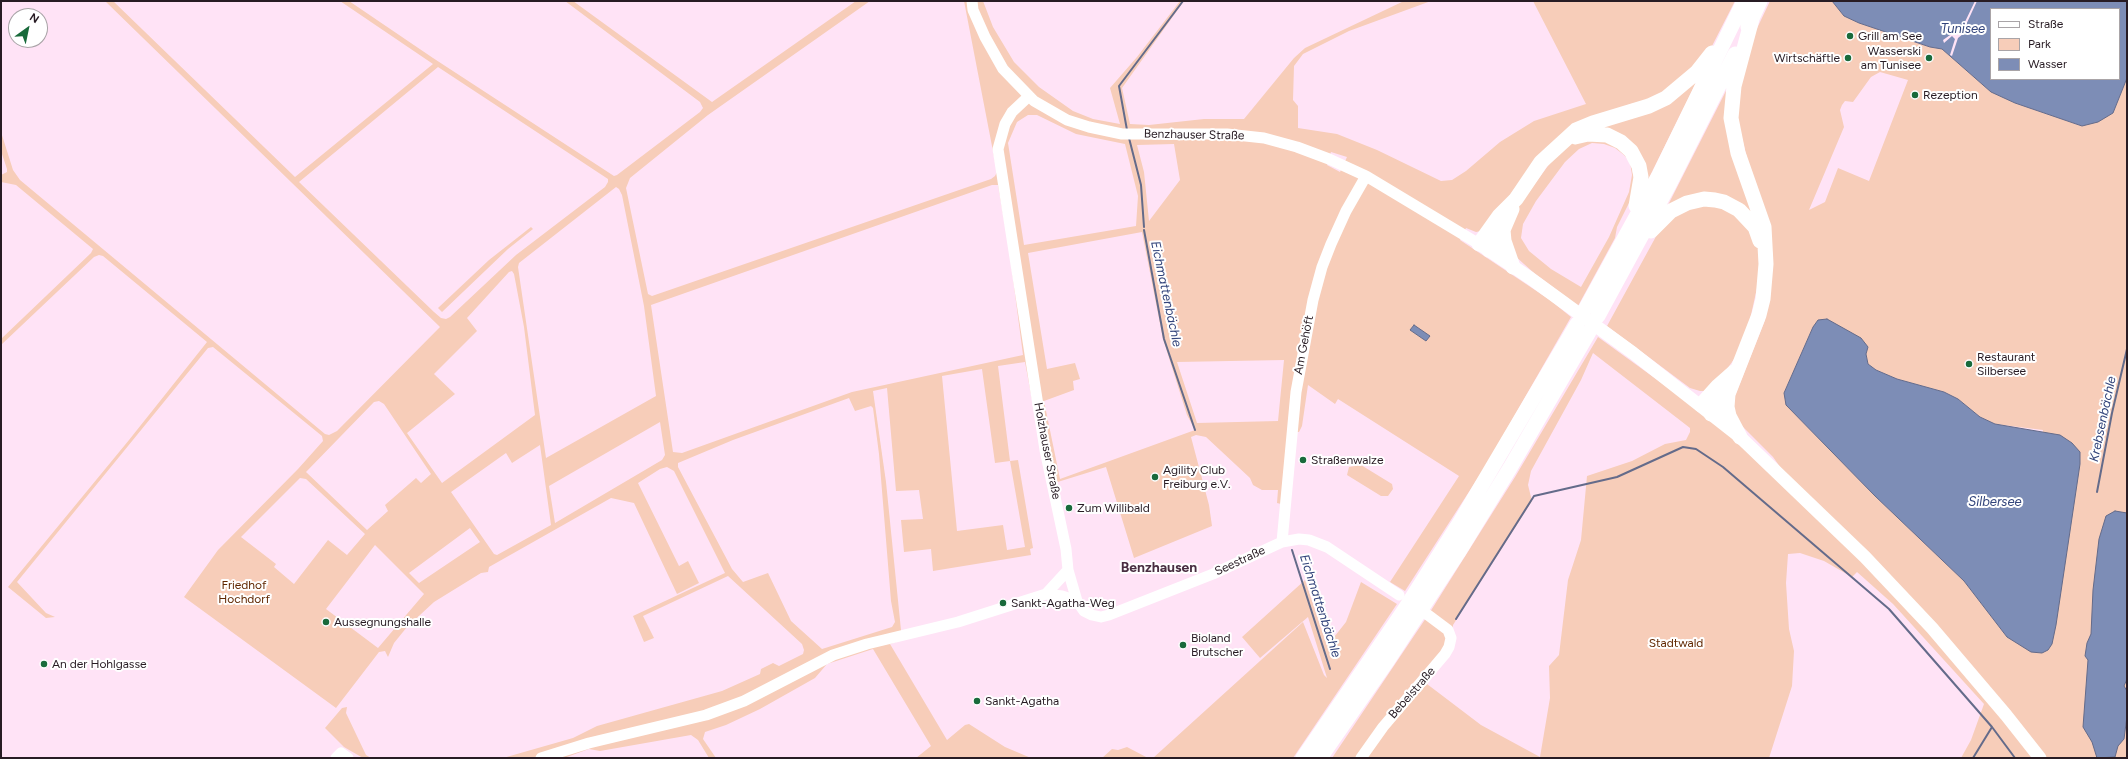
<!DOCTYPE html>
<meta charset="utf-8">
<style>
body{margin:0}
#map{position:relative;width:2128px;height:759px;overflow:hidden;background:#ffe3f6;font-family:Figtree,sans-serif}
canvas{display:block}
.frame{position:absolute;inset:0;border:2px solid #281c24;pointer-events:none}
.legend{position:absolute;left:1990px;top:8px;width:130px;height:72px;box-sizing:border-box;background:#fff;border:1px solid #a9a4a7;margin:0;padding:5px 7px;list-style:none;font-size:12px;color:#281c24}
.legend li{display:flex;align-items:center;gap:8px;height:20px}
.legend b{width:20px;border:1px solid #a9a4a7}
.north{position:absolute;left:8px;top:8px;width:40px;height:40px;box-sizing:border-box;background:#fff;border:1px solid #a9a4a7;border-radius:50%;rotate:33deg;font-size:11px;font-weight:700;line-height:16px;text-align:center;color:#281c24}
.north::after{content:'';display:block;margin:auto;width:14px;height:18px;background:#196a3b;clip-path:polygon(50% 0,100% 100%,50% 72%,0 100%)}
</style>
<div id="map">
<canvas width="2128" height="759"></canvas>
<div class="frame"></div>
<ul class="legend">
<li><b style="height:5px;background:#fff"></b>Straße</li>
<li><b style="height:11px;background:#f7cdb9"></b>Park</li>
<li><b style="height:11px;background:#7d8db6"></b>Wasser</li>
</ul>
<div class="north">N</div>
</div>
<script>
const g = document.querySelector('canvas').getContext('2d');
g.lineJoin = 'round';
function paint(path, color) { g.fillStyle = color; g.fill(path, 'evenodd'); }
const shape = rows => new Path2D(rows.map(r => 'M' + r).join(''));
function stroke(path, color, width, dash) { g.strokeStyle = color; g.lineWidth = width; g.lineCap = dash ? 'butt' : 'round'; g.setLineDash(dash || []); g.stroke(path); }
function drawText(font, color, halo, rows, align = 'center') {
  g.font = font + ' Figtree,sans-serif'; g.lineWidth = 4; g.setLineDash([]); g.textBaseline = 'middle'; g.strokeStyle = halo; g.fillStyle = color; for (const [text, x, y, turn = 0] of rows) {
    g.save(); g.translate(x, y); g.rotate((+turn || 0) * Math.PI / 180); g.textAlign = isNaN(turn) ? turn : align; if (halo) g.strokeText(text, 0, 0); g.fillText(text, 0, 0); g.restore();
  }
}
const green = shape([
 [105,1,113,1,295,177,433,64,340,1,349,1,433,58,614,176,617,175,700,112,703,108,700,102,565,1,573,1,712,102,856,1,870,1,708,115,630,178,626,188,648,294,652,296,991,179,995,176,997,172,964,1,983,1,993,27,1014,62,1039,87,1073,111,1093,119,1120,124,1110,88,1137,57,1180,1,1184,1,1122,88,1130,124,1149,125,1204,119,1244,119,1294,58,1305,48,1404,1,1431,1,1349,31,1303,54,1294,66,1293,100,1298,106,1298,128,1337,134,1377,150,1441,181,1452,180,1466,171,1500,142,1534,121,1586,104,1533,1,1735,1,1712,46,1675,87,1542,152,1490,222,1481,231,1476,232,1466,228,1460,240,1550,300,1571,317,1485,467,1405,591,1390,582,1459,476,1338,399,1335,404,1308,385,1302,426,1299,432,1292,432,1281,504,1277,503,1278,490,1262,490,1253,485,1250,478,1206,437,1196,435,1191,437,1209,505,1212,526,1134,558,1106,467,1048,485,1025,362,998,366,1010,461,1018,460,1033,548,1030,549,1031,555,933,571,931,549,904,552,901,520,923,519,919,490,896,491,887,388,873,391,886,482,902,640,890,644,947,740,965,725,969,724,1005,747,1031,758,916,758,931,746,873,649,827,664,815,678,760,709,726,725,705,732,703,739,716,758,709,758,698,740,691,735,600,751,589,749,564,758,503,758,573,738,597,726,722,691,760,674,761,669,773,663,779,666,803,654,804,650,802,644,728,576,643,616,654,638,644,642,633,616,725,573,674,471,667,467,660,469,638,483,679,566,688,561,699,583,677,594,634,503,611,498,489,567,488,572,481,573,434,602,407,627,394,643,388,657,385,651,379,652,336,708,184,597,218,550,298,469,323,441,322,436,213,347,208,348,17,582,46,613,55,617,46,618,8,587,129,440,207,342,103,256,99,255,94,257,1,345,1,339,91,253,93,249,16,185,1,182,1,175,7,172,7,169,1,151,1,132,13,170,20,180,325,434,329,435,337,431,440,327],
 [438,67,608,179,608,182,605,187,516,255,450,317,446,319,441,318,434,312,299,182],
 [1028,115,1037,115,1076,134,1125,144,1138,196,1136,226,1024,245,1008,143,1017,122],
 [1174,144,1180,180,1149,221,1144,172,1137,145],
 [1331,152,1347,157,1340,172,1327,165],
 [992,185,998,185,1009,248,1023,355,852,392,682,453,673,452,651,305],
 [616,187,619,189,622,195,644,306,656,396,546,458,518,267,519,263],
 [1142,232,1163,339,1187,415,1195,430,1060,479,1044,401,1074,390,1073,381,1080,379,1075,363,1047,369,1028,253],
 [512,271,514,274,524,327,535,415,442,483,407,433,455,394,434,374,477,331,467,318,509,272],
 [1414,326,1429,336,1426,341,1411,330],
 [1284,360,1278,421,1197,423,1177,362],
 [982,369,995,463,1010,461,1025,547,1007,550,1003,525,957,531,942,376],
 [849,398,855,411,871,406,873,408,879,454,891,601,895,622,892,627,822,649,791,621,768,573,743,582,732,569,678,467,678,463,733,440],
 [379,401,384,404,431,474,421,483,416,478,385,505,388,511,367,530,306,472,374,402],
 [660,422,665,455,662,460,555,523,549,486],
 [540,445,551,525,497,555,494,554,451,492,506,453,512,463],
 [300,478,306,479,365,534,347,555,328,540,294,584,274,567,276,564,241,537],
 [470,528,480,542,419,583,409,573],
 [375,545,424,594,378,648,326,609],
 [1770,1,1832,1,1844,16,1859,23,1930,47,1942,49,1991,92,2015,103,2082,126,2113,113,2127,78,2127,758,1961,758,1971,740,1984,704,1893,604,1857,572,1852,577,1824,561,1800,553,1788,554,1786,583,1789,629,1794,651,1792,686,1769,758,1332,758,1430,612,1515,477,1598,337,1783,471,1773,457,1740,424,1731,406,1765,320,1754,186,1735,110,1751,41],
 [1880,72,1908,80,1869,181,1838,168,1825,202,1809,210,1844,127,1840,110,1842,105,1845,101,1853,102,1871,77],
 [1813,327,1856,336,1868,347,1866,354,1868,364,1876,370,1897,379,1944,392,1958,399,1980,417,1995,424,2043,430,2007,637,1964,581,1875,496,1786,405,1784,393],
 [1593,353,1690,428,1690,432,1686,440,1665,444,1632,461,1587,476,1581,540,1568,580,1559,655,1549,666,1550,698,1540,757,1481,725,1427,684,1452,650,1453,625,1532,501,1528,485,1531,471,1581,380],
 [1697,80,1692,91,1647,182,1644,171,1594,127],
 [1730,83,1758,221,1738,205,1667,207],
 [1595,136,1629,154,1636,189,1617,227,1615,238,1578,306,1534,273,1514,255,1510,249,1510,222,1520,204,1550,163,1572,142],
 [1592,143,1604,144,1615,148,1624,155,1630,162,1632,175,1629,192,1609,237,1581,287,1551,269,1529,251,1521,238,1523,224,1536,201,1565,162,1579,149],
 [1706,202,1742,216,1759,248,1759,279,1749,324,1737,355,1727,369,1705,391,1700,391,1690,388,1607,326,1665,220],
 [531,227,533,229,508,249,442,312,438,308,489,260],
 [1361,465,1392,484,1393,489,1388,496,1381,496,1347,475,1349,467],
 [1305,580,1327,646,1346,622,1361,582,1397,604,1293,758,1149,758,1153,758,1303,622,1324,675,1327,678,1308,617,1260,658,1242,637],
 [347,707,346,713,366,755,371,758,363,758,344,747,325,728,342,708],
 [1127,747,1148,758,1102,758,1112,749,1118,750]
]);
const water = shape([
 [1832,1,2127,1,2127,78,2113,113,2098,122,2082,126,2015,103,1991,92,1942,49,1930,47,1859,23,1844,16,1832,1],
 [1991,9,2119,9,2119,79,1991,79,1991,9],
 [1827,319,1861,338,1868,347,1866,354,1868,364,1876,370,1897,379,1944,392,1958,399,1980,417,1995,424,2060,435,2072,443,2080,452,2080,464,2056,625,2052,644,2048,650,2042,653,2031,652,2007,637,1964,581,1875,496,1786,405,1784,393,1813,327,1818,320,1827,319],
 [1414,325,1430,336,1426,341,1410,330,1414,325],
 [2115,511,2127,513,2127,679,2124,686,2127,691,2127,716,2124,739,2118,746,2115,757,2097,758,2092,742,2083,727,2088,660,2085,656,2087,643,2091,634,2093,590,2099,539,2106,516,2115,511]
]);
const pier = shape([
 [1975,1,1977,1,1965,27,1968,30,1958,38,1952,56,1950,55,1955,39,1952,36,1944,43,1943,40,1963,26]
]);
const stream = shape([
 [1127,130,1119,86,1183,1],
 [1129,138,1141,185,1144,227],
 [1144,230,1164,339,1195,430],
 [2097,492,2112,413,2127,349],
 [1292,550,1330,669],
 [1456,619,1534,496,1617,477,1683,447,1696,449,1723,467,1889,609,1992,727,2015,758],
 [1973,758,1992,727]
]);
const secondary = shape([
 [972,1,973,10,985,37,1003,69,1034,101,1067,120,1089,127,1122,134,1227,134,1264,138,1297,147,1329,159,1366,176,1479,244],
 [1028,97,1012,112,1005,124,998,149,1045,450,1066,549,1068,570,1077,601,1084,611,1092,615,1101,617,1109,615,1213,574,1282,542,1299,539,1309,540,1327,547,1399,595],
 [1282,542,1296,392,1313,300,1322,267,1331,244,1346,211,1366,176],
 [1046,594,1062,596,1077,601],
 [336,758,341,753,348,758],
 [541,758,589,743,706,715,744,701,833,655,867,644,958,622,1046,594,1068,570],
 [1361,758,1383,727,1445,654,1449,647,1451,638,1448,630,1428,615]
]);
const primary = shape([
 [1481,245,1530,278,1633,353,1740,437,1865,557,1932,628,2006,715,2040,758]
]);
const highway = shape([
 [1748,27,1760,1],
 [1575,137,1588,134,1607,135,1621,142,1631,151,1639,166,1641,177,1636,206],
 [1503,230,1504,241,1513,267],
 [1651,231,1671,211,1687,203,1704,199,1715,200,1724,202,1739,210,1755,227,1760,241],
 [1479,244,1499,216,1516,199,1541,162,1576,130,1593,123,1649,106,1666,98,1697,72,1712,53],
 [1489,250,1503,230,1512,209],
 [1586,308,1659,175,1744,1],
 [1598,316,1669,185,1735,54],
 [1701,405,1718,386,1735,371],
 [1711,414,1728,394],
 [1740,437,1729,416,1727,407,1728,394,1759,315,1763,299,1766,264,1764,227,1738,153,1731,118,1734,86,1752,19],
 [1303,758,1403,612,1460,522,1577,324],
 [1320,758,1388,660,1458,553,1510,468,1589,332]
]);
const markers = [
 [1850,36,4,"#196a3b"],
 [1848,58,4,"#196a3b"],
 [1929,58,4,"#196a3b"],
 [1915,95,4,"#196a3b"],
 [1969,364,4,"#196a3b"],
 [1303,460,4,"#196a3b"],
 [1155,477,4,"#196a3b"],
 [1069,508,4,"#196a3b"],
 [1003,603,4,"#196a3b"],
 [326,622,4,"#196a3b"],
 [1183,645,4,"#196a3b"],
 [44,664,4,"#196a3b"],
 [977,701,4,"#196a3b"]
];
const poiNames = [
 ["Grill am See",1858,36],
 ["Wasserski",1921,51,"right"],
 ["am Tunisee",1921,65,"right"],
 ["Wirtschäftle",1840,58,"right"],
 ["Rezeption",1923,95],
 ["Restaurant",1977,357],
 ["Silbersee",1977,371],
 ["Straßenwalze",1311,460],
 ["Agility Club",1163,470],
 ["Freiburg e.V.",1163,484],
 ["Zum Willibald",1077,508],
 ["Sankt-Agatha-Weg",1011,603],
 ["Aussegnungshalle",334,622],
 ["Bioland",1191,638],
 ["Brutscher",1191,652],
 ["An der Hohlgasse",52,664],
 ["Sankt-Agatha",985,701]
];
const streetNames = [
 ["Benzhauser Straße",1194,135,1],
 ["Am Gehöft",1304,345,-79],
 ["Holzhauser Straße",1047,451,79],
 ["Seestraße",1240,561,-25],
 ["Bebelstraße",1412,693,-49]
];
const parkNames = [
 ["Friedhof",244,585],
 ["Hochdorf",244,599],
 ["Stadtwald",1676,643]
];
const waterNames = [
 ["Tunisee",1963,29],
 ["Eichmattenbächle",1166,294,78],
 ["Krebsenbächle",2103,419,-78],
 ["Silbersee",1995,502],
 ["Eichmattenbächle",1320,606,72]
];
const quarterNames = [
 ["Benzhausen",1159,568]
];
paint(green, '#f7cdb9');
paint(water, '#7d8db6');
stroke(water, '#646b8a', 1);
paint(pier, '#ffe3f6');
stroke(stream, '#646b8a', 2);
stroke(secondary, '#fff', 11);
stroke(primary, '#fff', 13);
stroke(highway, '#fff', 15);
for (const [x, y, r, color] of markers) { const dot = new Path2D(); dot.arc(x, y, r, 0, 2 * Math.PI); g.fillStyle = color; g.fill(dot); stroke(dot, '#fff', 1.5); }
drawText('12px', '#281c24', '#fff', poiNames, 'left');
drawText('12px', '#281c24', '#fff', streetNames);
drawText('12px', '#612802', '#fff', parkNames);
drawText('italic 13px', '#32447b', '#fff', waterNames);
drawText('bold 14px', '#4a2f42', '#fff', quarterNames);
</script>
